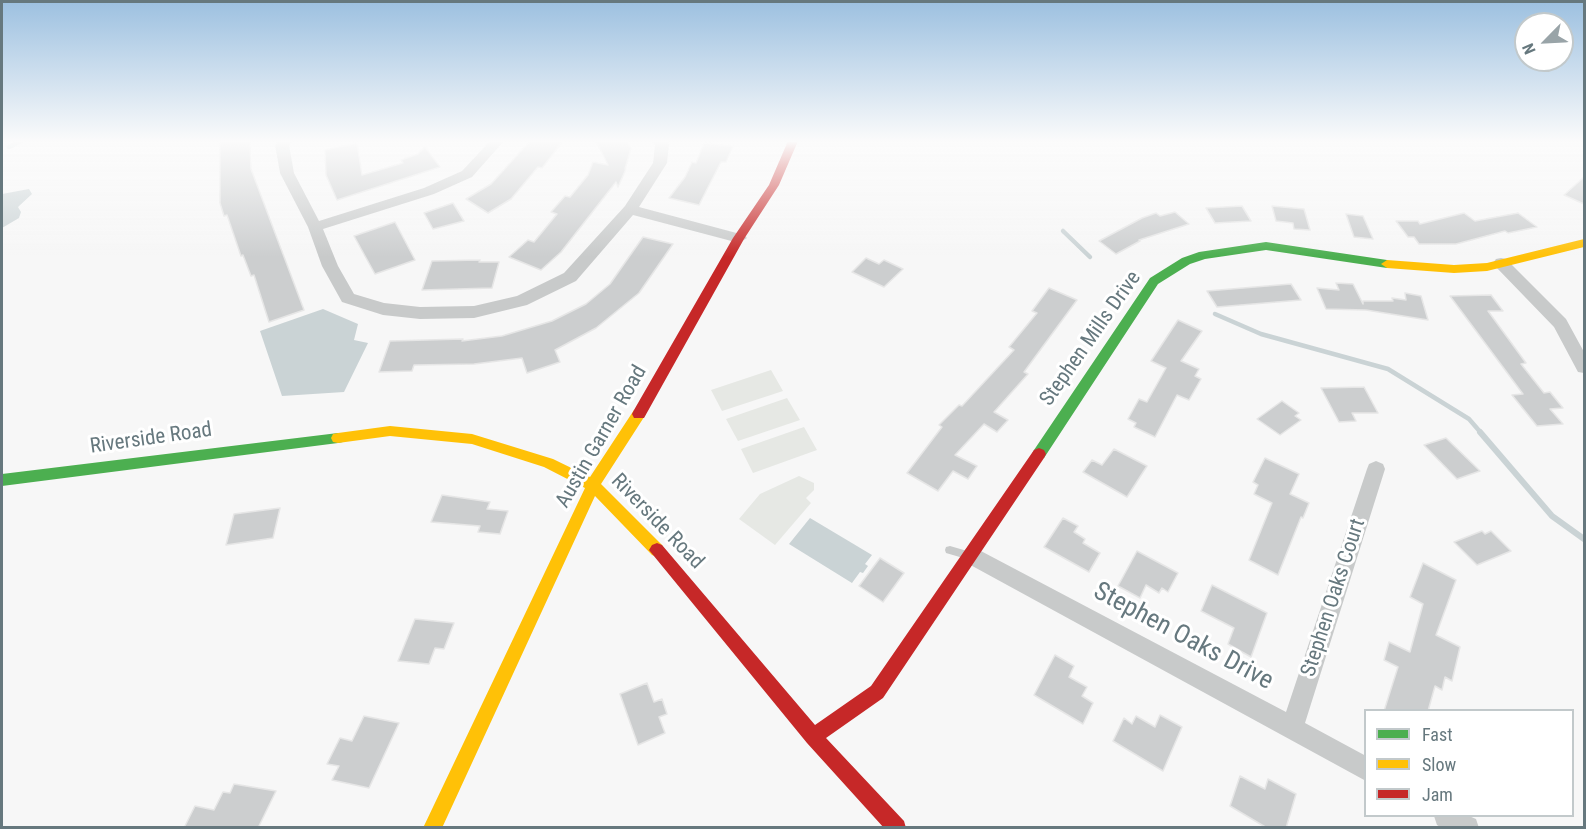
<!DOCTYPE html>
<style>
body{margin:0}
#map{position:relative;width:1586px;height:829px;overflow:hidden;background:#f7f7f7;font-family:"Roboto Condensed",sans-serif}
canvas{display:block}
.frame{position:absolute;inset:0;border:3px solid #66787e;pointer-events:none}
.legend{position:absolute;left:1364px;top:709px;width:210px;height:108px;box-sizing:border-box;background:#fff;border:2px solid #c2c9cb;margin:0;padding:8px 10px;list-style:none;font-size:18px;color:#66787e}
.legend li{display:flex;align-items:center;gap:12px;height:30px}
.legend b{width:30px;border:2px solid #c2c9cb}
.north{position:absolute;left:1514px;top:12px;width:60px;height:60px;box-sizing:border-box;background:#fff;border:2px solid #c2c9cb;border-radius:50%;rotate:246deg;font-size:16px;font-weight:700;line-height:24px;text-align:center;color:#66787e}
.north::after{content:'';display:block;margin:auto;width:21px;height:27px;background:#99a4a8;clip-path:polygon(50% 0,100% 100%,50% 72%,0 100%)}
</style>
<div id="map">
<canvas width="1586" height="829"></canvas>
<div class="frame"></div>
<ul class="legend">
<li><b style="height:8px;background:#4caf50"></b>Fast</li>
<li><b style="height:8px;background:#ffc107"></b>Slow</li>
<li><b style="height:8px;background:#c62828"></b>Jam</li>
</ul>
<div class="north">N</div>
</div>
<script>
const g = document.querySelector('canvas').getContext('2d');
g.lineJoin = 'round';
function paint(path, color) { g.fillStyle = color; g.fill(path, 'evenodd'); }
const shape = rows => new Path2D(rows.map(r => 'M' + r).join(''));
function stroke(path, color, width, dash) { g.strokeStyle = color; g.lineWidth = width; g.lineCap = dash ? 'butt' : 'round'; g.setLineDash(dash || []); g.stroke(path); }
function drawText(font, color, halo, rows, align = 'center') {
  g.font = font + ' "Roboto Condensed",sans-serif'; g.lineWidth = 6; g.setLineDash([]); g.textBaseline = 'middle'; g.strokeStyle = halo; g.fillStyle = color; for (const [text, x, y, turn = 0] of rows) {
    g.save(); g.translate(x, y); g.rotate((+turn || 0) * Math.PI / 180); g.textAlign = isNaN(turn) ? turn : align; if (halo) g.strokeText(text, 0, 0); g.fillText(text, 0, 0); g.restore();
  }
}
const green = shape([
 [771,370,783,391,722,411,711,390],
 [787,398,800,420,738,441,726,419],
 [804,427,817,450,753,473,741,449],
 [799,476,814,483,814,490,806,498,811,503,775,545,739,519,760,494]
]);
const water = shape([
 [29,189,32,194,18,207,21,212,19,218,2,228,2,194],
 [323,309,358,324,354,340,368,343,344,392,282,396,260,331],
 [810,518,872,555,865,564,868,566,863,573,860,572,852,583,789,544]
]);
const streamFar1 = shape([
 [9,147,21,141],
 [1063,231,1090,257],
 [1215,314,1261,334,1388,369,1469,419,1482,434]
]);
const stream = shape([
 [1480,432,1552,516,1584,539]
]);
const building = shape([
 [220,141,250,141,251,169,304,310,269,322,254,275,251,276,243,255,241,256,227,215,224,216,220,203,220,141],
 [530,141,563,141,542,168,538,167,511,199,488,213,466,199,491,184,530,141],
 [596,141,627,141,631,148,625,169,626,169,618,187,616,182,561,252,541,270,509,257,528,240,534,242,557,214,551,212,565,196,570,197,588,175,593,162,608,165,596,141],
 [357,143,362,175,403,163,401,160,418,154,425,147,440,167,337,200,326,175,325,150,357,143],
 [704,143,733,146,726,162,721,162,699,205,669,198,685,177,692,162,696,163,704,143],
 [1584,177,1584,204,1564,195,1584,177],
 [453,203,464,221,433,229,424,213,453,203],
 [1242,206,1251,221,1215,223,1206,208,1242,206],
 [1272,206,1304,209,1310,230,1294,229,1293,223,1276,221,1272,206],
 [1175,212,1189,224,1139,240,1140,241,1116,254,1099,241,1142,218,1156,213,1160,216,1175,212],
 [1464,213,1475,221,1518,213,1537,227,1508,233,1505,231,1456,244,1419,244,1414,237,1408,237,1396,221,1418,221,1420,224,1464,213],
 [1346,214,1363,216,1373,239,1354,237,1346,214],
 [395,222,415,260,375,274,354,236,395,222],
 [643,237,673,244,639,293,596,328,555,350,560,362,527,373,522,358,474,364,414,365,412,371,379,372,390,341,463,339,462,341,502,336,552,321,586,304,610,284,643,237],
 [866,258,879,264,884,260,903,269,884,287,852,272,866,258],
 [480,260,479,262,499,262,492,288,422,290,432,261,480,260],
 [1336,283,1353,284,1363,304,1363,301,1393,301,1392,298,1406,300,1405,293,1421,296,1428,320,1366,310,1326,309,1317,288,1339,290,1336,283],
 [1291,284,1301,300,1217,307,1207,291,1291,284],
 [1049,288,1077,300,1024,372,1028,374,994,412,1008,420,997,432,984,424,955,455,977,466,968,479,953,471,938,491,907,473,942,427,939,425,959,405,962,406,1014,350,1009,347,1037,313,1032,311,1049,288],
 [1491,295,1503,311,1488,311,1526,363,1521,364,1544,393,1550,392,1563,408,1550,409,1563,424,1537,426,1512,395,1523,394,1450,296,1491,295],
 [1178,320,1202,331,1181,361,1199,369,1195,376,1201,379,1189,400,1177,395,1155,437,1134,427,1136,423,1128,419,1139,399,1147,402,1166,368,1151,361,1178,320],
 [1364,387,1378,413,1352,413,1356,421,1339,422,1321,388,1364,387],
 [1282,401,1299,413,1295,416,1301,420,1280,435,1257,419,1282,401],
 [1446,438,1480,471,1457,479,1424,445,1446,438],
 [1114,449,1147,466,1127,497,1083,472,1092,460,1102,465,1114,449],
 [1265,458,1299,474,1290,494,1309,503,1303,518,1301,517,1278,575,1249,560,1272,503,1254,494,1258,485,1253,482,1265,458],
 [442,495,490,502,487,509,508,511,500,534,478,532,480,526,431,522,442,495],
 [280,508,273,538,226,545,234,514,280,508],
 [1063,518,1078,526,1074,532,1085,539,1083,543,1100,553,1089,572,1044,547,1063,518],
 [1482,531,1485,534,1491,531,1511,551,1477,565,1454,542,1482,531],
 [1137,551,1178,573,1168,592,1162,588,1159,593,1146,585,1140,598,1118,586,1137,551],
 [880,558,904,573,883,602,859,586,880,558],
 [1423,563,1456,580,1436,635,1460,647,1452,681,1445,677,1442,690,1435,686,1428,711,1384,711,1398,667,1384,660,1389,642,1410,652,1423,604,1410,597,1423,563],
 [1212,585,1267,613,1251,657,1228,644,1234,628,1201,611,1212,585],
 [415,619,454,623,444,649,435,648,429,664,398,661,415,619],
 [1055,655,1074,666,1069,677,1087,687,1082,696,1093,703,1083,724,1034,695,1055,655],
 [647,683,654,702,662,699,667,714,659,717,665,733,638,745,620,694,647,683],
 [1160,715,1182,727,1163,771,1113,741,1124,718,1132,724,1136,716,1155,727,1160,715],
 [364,716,399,723,369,788,332,780,339,766,327,764,340,738,352,741,364,716],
 [1240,776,1265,789,1268,779,1296,794,1286,828,1267,828,1230,806,1240,776],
 [234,784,276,791,258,828,184,828,195,806,214,810,223,792,230,793,234,784]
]);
const lane = shape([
 [950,546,974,553,975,556,974,559,970,560,946,553,945,550,946,547,950,546]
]);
const street = shape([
 [278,141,292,141,289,145,294,173,319,221,424,188,462,171,490,141,504,141,472,177,434,194,323,229,338,266,354,294,384,303,420,307,474,306,517,296,564,273,625,206,653,163,655,145,652,141,667,141,669,144,667,163,639,207,744,235,747,238,739,243,633,215,576,281,527,305,474,318,420,319,383,315,342,302,322,266,308,227,280,173,275,145,278,141],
 [1501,258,1506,259,1566,319,1584,352,1584,373,1578,372,1554,327,1496,267,1493,263,1496,259,1501,258],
 [1376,461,1383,464,1385,469,1305,723,1366,756,1366,781,965,562,962,556,965,550,972,547,979,550,1286,712,1367,469,1369,464,1376,461],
 [1434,816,1469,816,1476,819,1479,828,1442,828,1437,825,1434,816]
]);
const fast = shape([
 [1266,242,1387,260,1393,264,1387,268,1266,250,1205,259,1190,264,1158,284,1044,458,1034,458,1032,454,1034,450,1150,278,1182,258,1199,252,1266,242],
 [338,433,343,434,345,438,343,442,338,443,2,486,2,474,338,433]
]);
const slow = shape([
 [1584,239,1584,247,1487,271,1454,273,1387,268,1381,264,1387,260,1454,265,1487,263,1584,239],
 [639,409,644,410,646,414,601,484,662,545,665,550,662,555,657,557,652,555,595,496,442,828,423,828,585,488,544,467,472,444,390,436,338,443,333,442,331,438,333,434,338,433,390,426,472,434,553,459,590,477,634,410,639,409]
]);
const jam = shape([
 [788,141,798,141,779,185,744,239,644,418,634,418,632,414,634,410,733,238,769,185,788,141],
 [1039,448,1044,450,1046,454,1044,458,883,698,826,738,904,821,906,828,884,828,807,743,649,550,652,545,657,543,662,545,815,725,871,686,1034,450,1039,448]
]);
const streetNames = [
 ["Stephen Mills Drive",1091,339,-55],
 ["Austin Garner Road",602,437,-60],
 ["Riverside Road",151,439,-8],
 ["Riverside Road",657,522,46],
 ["Stephen Oaks Court",1334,598,-72]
];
const nearStreetnames = [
 ["Stephen Oaks Drive",1183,637,28]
];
paint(green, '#e6e8e4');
paint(water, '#cad3d5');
stroke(streamFar1, '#cad3d5', 4.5);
stroke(stream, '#cad3d5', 6);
paint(building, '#cccecf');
stroke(building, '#e6e6e6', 1.5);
paint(lane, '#c8caca');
paint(street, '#c8caca');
paint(fast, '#4caf50');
paint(slow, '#ffc107');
paint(jam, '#c62828');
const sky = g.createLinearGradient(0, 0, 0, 257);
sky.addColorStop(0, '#9cc0e0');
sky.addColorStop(0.55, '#fbfbfb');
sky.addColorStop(1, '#fbfbfb00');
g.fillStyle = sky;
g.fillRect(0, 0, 1586, 257);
drawText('21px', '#66787e', '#fff', streetNames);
drawText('26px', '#66787e', '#fff', nearStreetnames);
</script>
